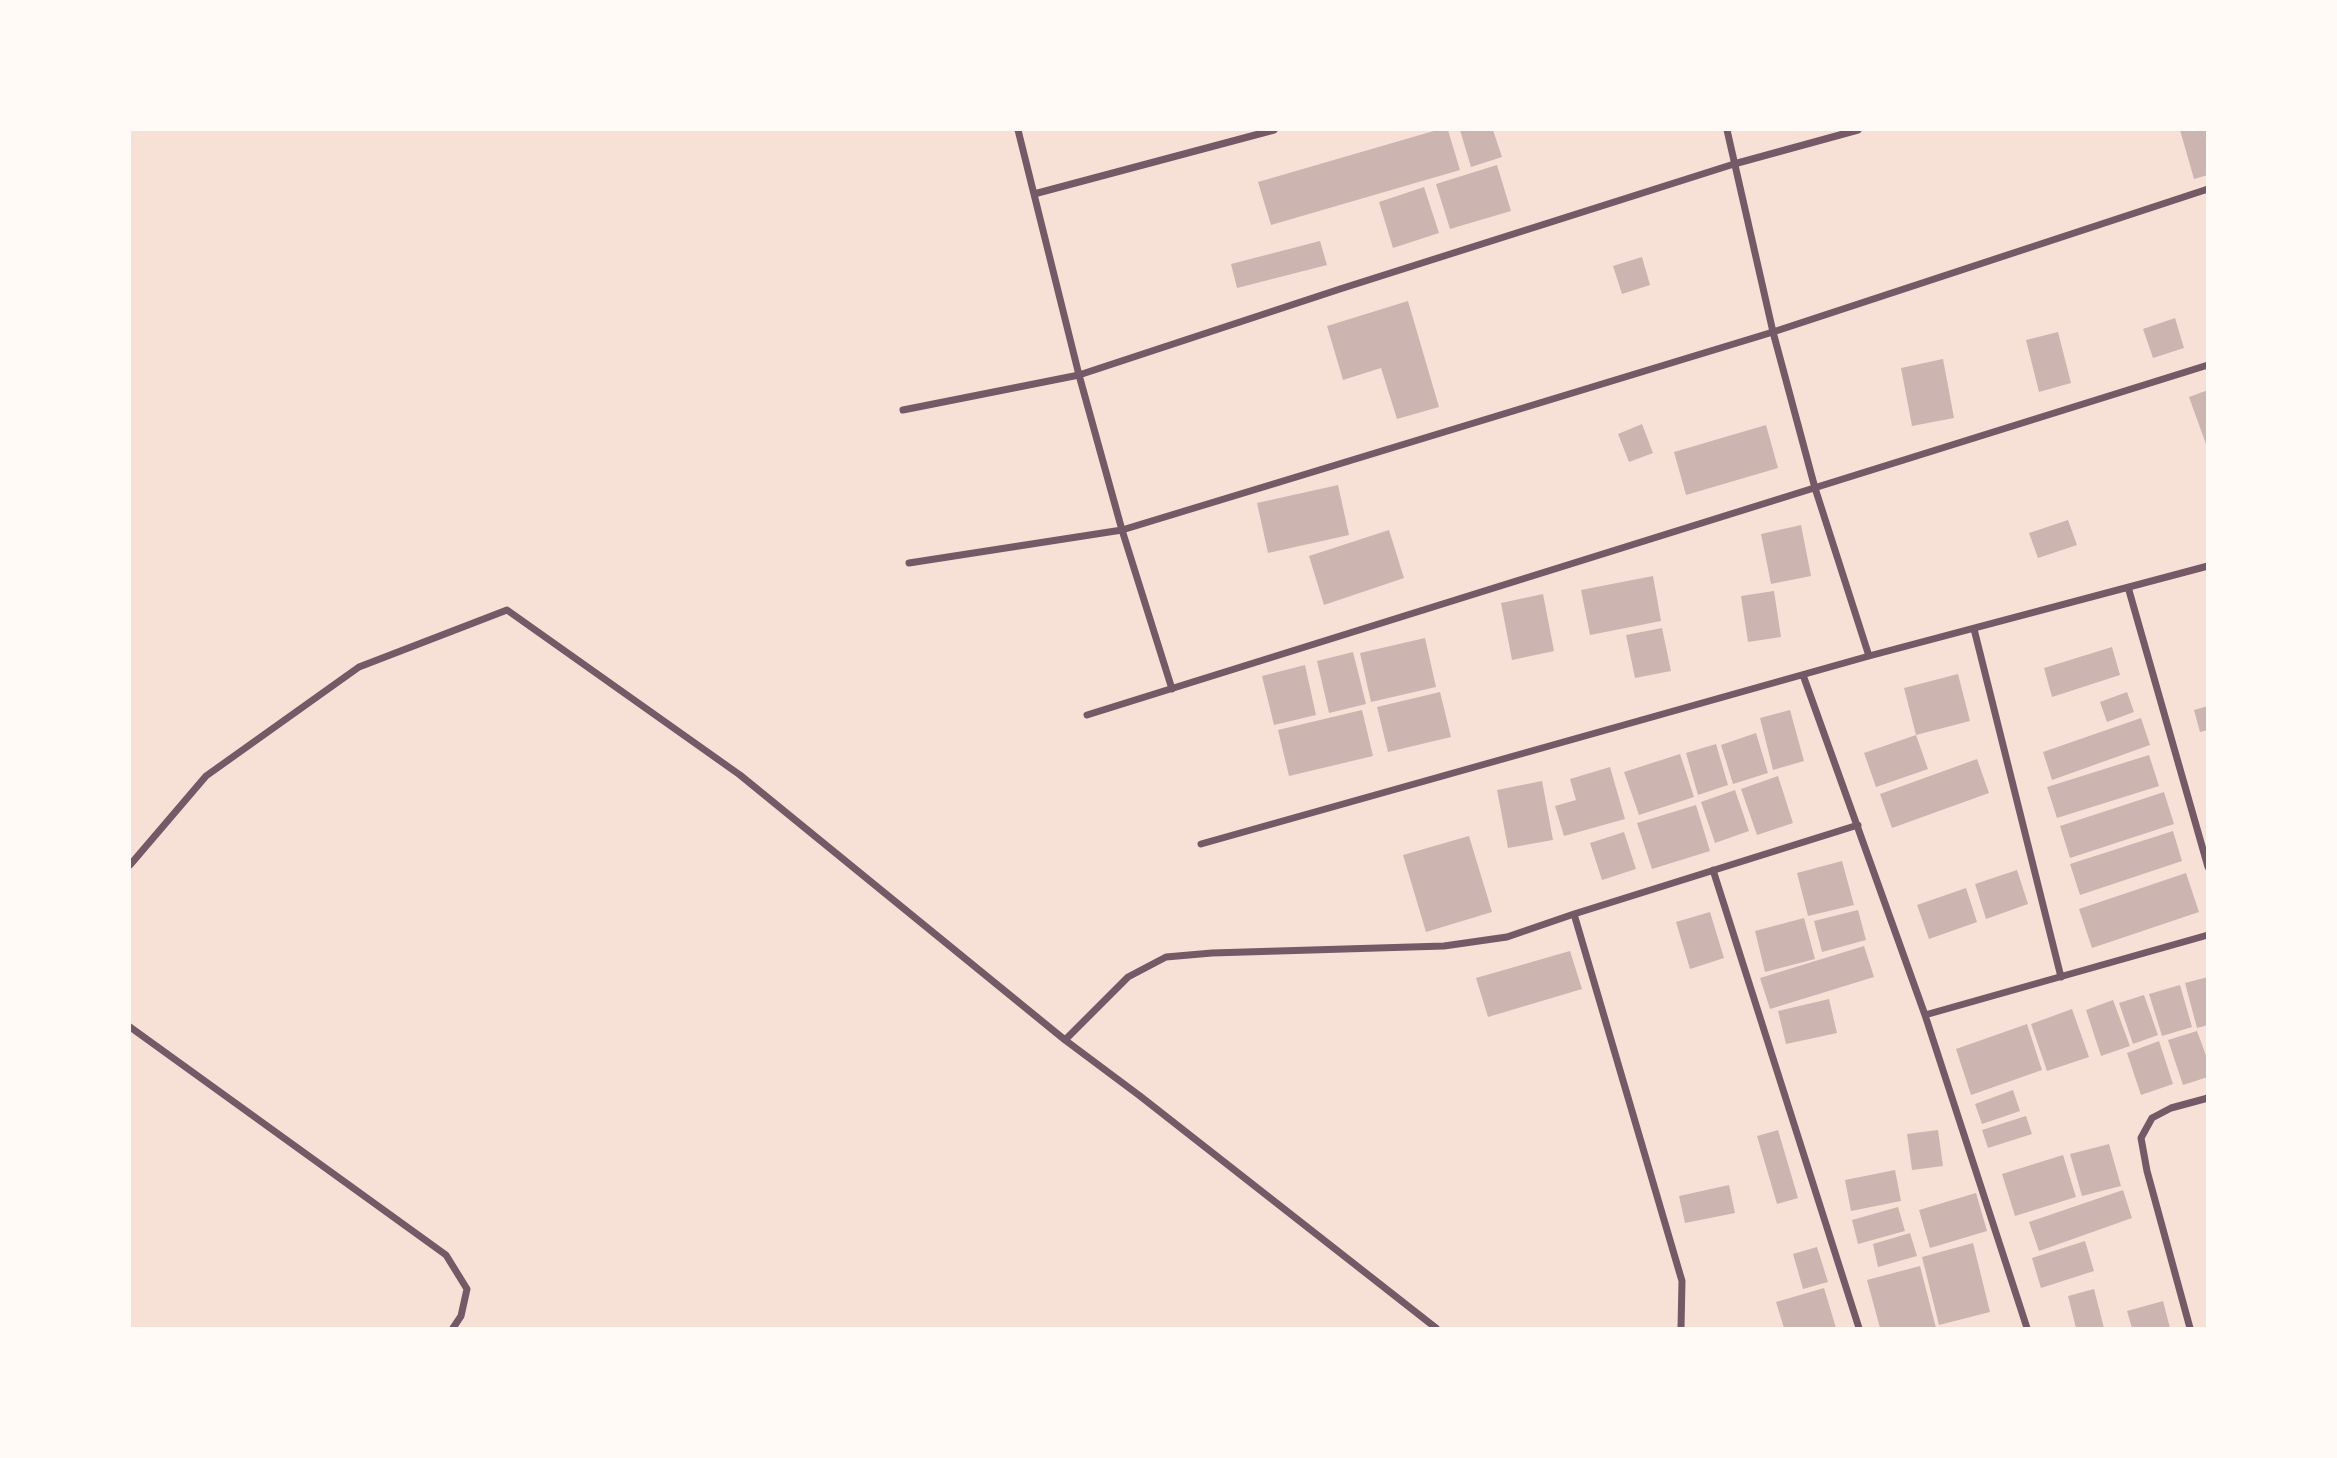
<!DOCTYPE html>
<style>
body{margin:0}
#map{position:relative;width:2337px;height:1458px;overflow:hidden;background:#f7e1d7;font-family:"Fira Sans",sans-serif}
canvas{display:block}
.frame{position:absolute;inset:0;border:131px solid #fffaf5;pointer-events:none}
</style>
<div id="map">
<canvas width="2337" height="1458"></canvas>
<div class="frame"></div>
</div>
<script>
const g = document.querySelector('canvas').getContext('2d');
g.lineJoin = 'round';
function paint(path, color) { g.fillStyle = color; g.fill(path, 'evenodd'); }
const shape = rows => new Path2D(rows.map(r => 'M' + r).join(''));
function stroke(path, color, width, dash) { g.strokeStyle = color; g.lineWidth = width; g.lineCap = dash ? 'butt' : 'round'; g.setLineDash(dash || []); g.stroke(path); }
const building = shape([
 [1437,130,1448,130,1460,170,1271,225,1258,182],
 [1460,130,1493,130,1502,157,1471,167],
 [2180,130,2208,130,2208,175,2194,179],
 [1497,165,1511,211,1450,229,1436,184],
 [1424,187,1439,233,1393,248,1379,202],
 [1320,241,1327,265,1237,288,1231,264],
 [1642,257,1650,285,1622,294,1613,266],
 [1408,301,1439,407,1397,419,1381,368,1343,380,1327,326],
 [2175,318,2184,348,2153,358,2143,329],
 [2058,332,2071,383,2039,392,2026,340],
 [1943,359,1954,418,1912,426,1901,368],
 [2208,390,2208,447,2207,447,2189,397],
 [1642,424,1653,453,1629,462,1618,434],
 [1766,425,1778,468,1686,495,1674,452],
 [1338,485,1349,535,1268,553,1257,503],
 [2068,520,2077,545,2038,558,2029,533],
 [1801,525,1811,576,1771,584,1761,534],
 [1389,530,1404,578,1324,605,1309,556],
 [1653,576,1661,621,1590,635,1581,590],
 [1774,591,1781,637,1748,642,1741,596],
 [1543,594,1554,651,1512,660,1501,603],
 [1662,628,1671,671,1635,678,1626,635],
 [1425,638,1436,687,1371,702,1360,653],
 [2112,647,2120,675,2052,697,2044,668],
 [1353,652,1366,704,1329,713,1317,661],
 [1305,665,1316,715,1274,725,1262,676],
 [1958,674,1970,721,1916,735,1904,688],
 [1440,692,1451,737,1388,752,1377,707],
 [2127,692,2134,712,2107,722,2100,702],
 [2208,706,2208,730,2200,732,2194,710],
 [1362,710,1373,756,1289,776,1278,730],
 [1790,710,1804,761,1773,770,1760,718],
 [2141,718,2150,745,2052,780,2043,752],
 [1756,733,1768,773,1733,784,1721,745],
 [1916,735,1928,769,1876,787,1864,753],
 [1716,744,1728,785,1698,795,1686,753],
 [1680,754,1694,797,1639,815,1624,772],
 [2149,755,2159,786,2057,818,2047,787],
 [1977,759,1989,793,1892,828,1880,794],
 [1610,767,1625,819,1564,836,1555,806,1576,800,1570,779],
 [1778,776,1793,823,1757,835,1741,789],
 [1542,781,1553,840,1508,848,1497,790],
 [1735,790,1749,831,1715,843,1701,802],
 [2164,792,2174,824,2070,858,2060,826],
 [1696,805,1710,851,1652,869,1637,823],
 [2173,831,2182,861,2080,895,2070,864],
 [1624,832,1636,869,1602,880,1590,843],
 [1469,836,1492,912,1426,932,1403,855],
 [1842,861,1854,905,1808,916,1797,873],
 [2017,870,2028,904,1986,919,1975,884],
 [2186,873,2199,912,2092,948,2079,909],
 [1966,888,1977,922,1929,939,1917,905],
 [1858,910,1866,940,1822,952,1814,921],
 [1710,912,1724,958,1690,969,1676,922],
 [1804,918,1815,959,1765,972,1755,931],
 [1864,946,1874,977,1770,1009,1760,978],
 [1570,951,1582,989,1488,1017,1476,978],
 [2208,977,2208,1025,2197,1028,2185,983],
 [2180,985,2192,1027,2162,1036,2149,994],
 [2144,995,2158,1035,2133,1044,2119,1003],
 [1829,999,1837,1033,1786,1044,1778,1011],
 [2113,1000,2130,1046,2101,1056,2086,1010],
 [2072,1009,2089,1057,2047,1071,2031,1024],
 [2027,1024,2042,1070,1971,1095,1956,1049],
 [2197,1031,2208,1061,2208,1077,2183,1085,2168,1040],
 [2159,1041,2173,1084,2141,1095,2127,1053],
 [2013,1090,2020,1111,1982,1124,1975,1104],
 [2026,1116,2032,1134,1988,1148,1982,1130],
 [1778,1130,1798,1198,1777,1204,1757,1136],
 [1938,1130,1943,1166,1912,1170,1907,1134],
 [2109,1144,2121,1186,2082,1196,2070,1154],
 [2063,1155,2076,1197,2015,1216,2002,1174],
 [1895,1170,1901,1201,1851,1211,1845,1180],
 [1729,1185,1735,1213,1685,1223,1679,1196],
 [2123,1190,2132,1218,2039,1251,2029,1222],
 [1976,1193,1987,1231,1930,1248,1919,1210],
 [1898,1207,1905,1231,1858,1244,1852,1220],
 [1910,1233,1917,1256,1878,1267,1873,1244],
 [2085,1241,2094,1271,2041,1288,2032,1258],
 [1973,1243,1990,1312,1939,1325,1922,1257],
 [1817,1247,1828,1282,1803,1289,1793,1254],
 [1920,1266,1936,1328,1880,1328,1867,1280],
 [1824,1288,1836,1328,1784,1328,1776,1302],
 [2094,1289,2104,1328,2076,1328,2068,1296],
 [2163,1301,2170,1328,2132,1328,2127,1311]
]);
const minor = shape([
 [1018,130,1079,375,1122,530,1172,689],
 [1727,130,1773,332,1815,488,1869,656],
 [1034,194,1274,130],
 [903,410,1079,375,1340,289,1734,164,1858,130],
 [909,563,1122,530,1773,332,2208,189],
 [2128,587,2208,867],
 [1974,629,2061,977],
 [1803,675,1925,1015,2027,1328],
 [1087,715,2208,365],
 [1201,844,1869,656,2208,566],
 [130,865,206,776,359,667,507,610,740,775,1065,1040,1140,1096,1436,1328],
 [1713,870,1859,1328],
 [1574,914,1682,1281,1681,1328],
 [1925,1015,2208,935],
 [130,1027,446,1255,467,1289,461,1316,453,1328],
 [1065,1040,1128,977,1166,957,1212,953,1444,946,1507,937,1574,914,1858,825],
 [2190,1328,2147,1171,2141,1138,2152,1118,2171,1108,2208,1098]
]);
paint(building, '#ccb4b1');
stroke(minor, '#755966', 7);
</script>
